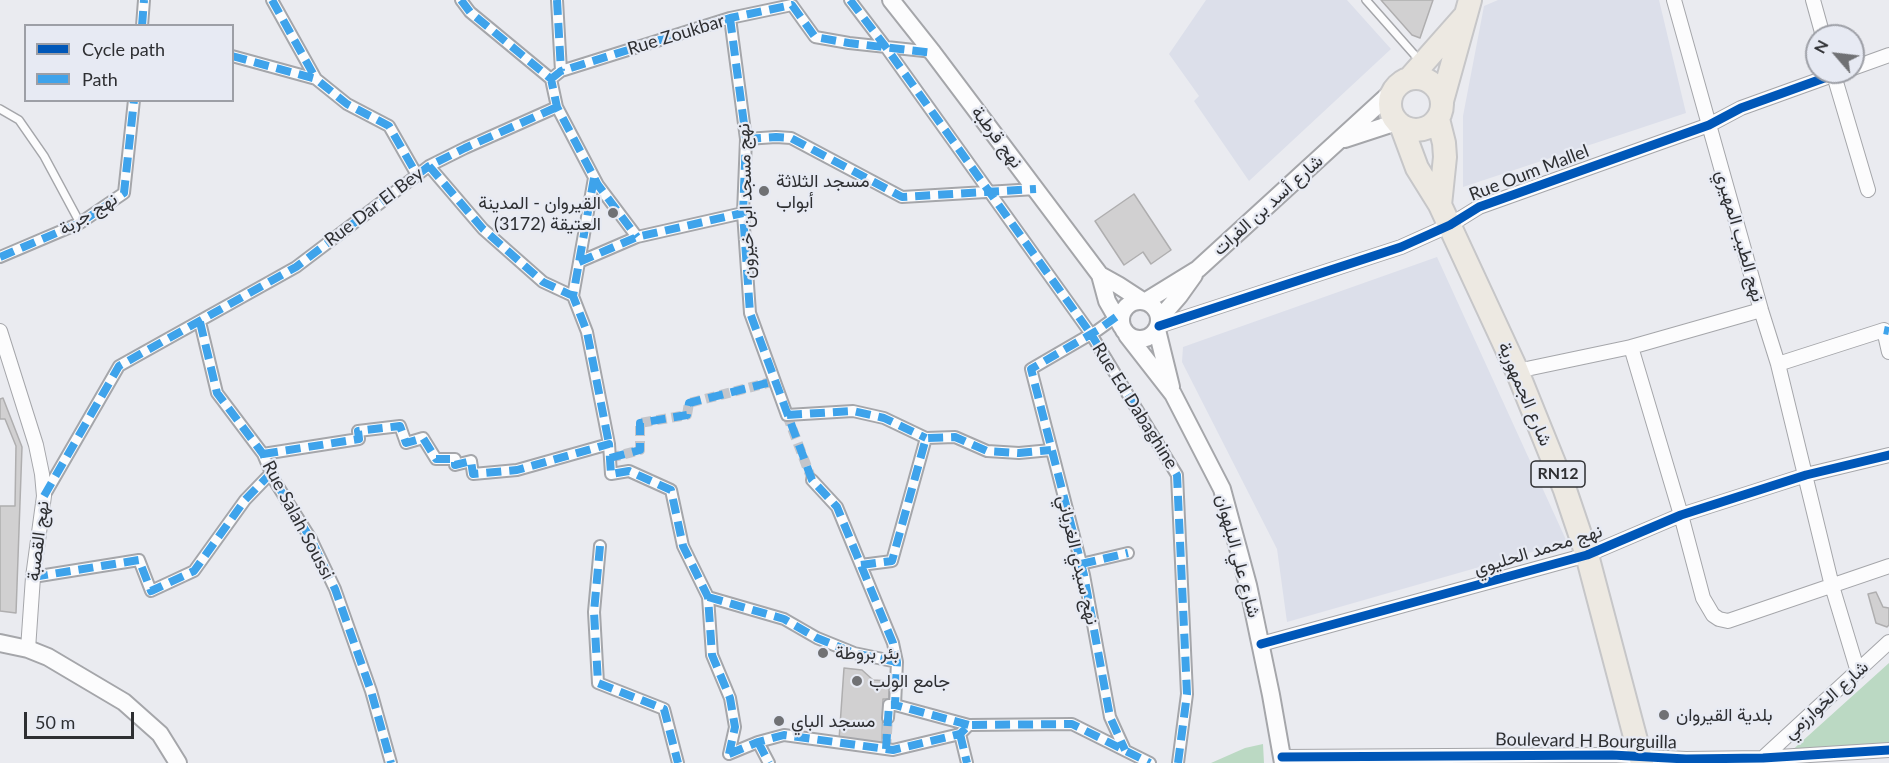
<!DOCTYPE html>
<meta charset="utf-8">
<style>
body{margin:0}
#map{position:relative;width:1889px;height:763px;overflow:hidden;background:#eaebf0;font-family:Lato,sans-serif}
canvas{display:block}
.legend{position:absolute;left:24px;top:24px;width:210px;height:78px;box-sizing:border-box;background:#e7eaf3;border:2px solid #9d9fa6;margin:0;padding:8px 10px;list-style:none;font-size:18px;color:#2e2f32}
.legend li{display:flex;align-items:center;gap:12px;height:30px}
.legend b{width:30px;border:2px solid #9d9fa6}
.north{position:absolute;left:1805px;top:24px;width:60px;height:60px;box-sizing:border-box;background:#e7eaf3;border:2px solid #9d9fa6;border-radius:50%;rotate:298deg;font-size:16px;font-weight:700;line-height:24px;text-align:center;color:#2e2f32}
.north::after{content:'';display:block;margin:auto;width:21px;height:27px;background:#707174;clip-path:polygon(50% 0,100% 100%,50% 72%,0 100%)}
.scale{position:absolute;left:24px;top:712px;width:110px;height:27px;box-sizing:border-box;border:3px solid #2e2f32;border-top:0;padding-left:8px;font-size:18px;line-height:21px;white-space:nowrap;color:#2e2f32;-webkit-text-stroke:4px #e7eaf3;paint-order:stroke}
</style>
<div id="map">
<canvas width="1889" height="763"></canvas>
<ul class="legend">
<li><b style="height:8px;background:#0057b8"></b>Cycle path</li>
<li><b style="height:8px;background:#3ea3eb"></b>Path</li>
</ul>
<div class="north">N</div>
<div class="scale">50 m</div>
</div>
<script>
const g = document.querySelector('canvas').getContext('2d');
g.lineJoin = 'round';
function paint(path, color) { g.fillStyle = color; g.fill(path, 'evenodd'); }
const shape = rows => new Path2D(rows.map(r => 'M' + r).join(''));
function stroke(path, color, width, dash) { g.strokeStyle = color; g.lineWidth = width; g.lineCap = dash ? 'butt' : 'round'; g.setLineDash(dash || []); g.stroke(path); }
function drawText(font, color, halo, rows, align = 'center') {
  g.font = font + ' Lato,Vazirmatn,sans-serif'; g.lineWidth = 4.5; g.setLineDash([]); g.textBaseline = 'middle'; g.strokeStyle = halo; g.fillStyle = color; for (const [text, x, y, turn = 0] of rows) {
    g.save(); g.translate(x, y); g.rotate((+turn || 0) * Math.PI / 180); g.textAlign = isNaN(turn) ? turn : align; if (halo) g.strokeText(text, 0, 0); g.fillText(text, 0, 0); g.restore();
  }
}
const built = shape([
 [1206,0,1347,0,1391,49,1249,181,1194,101,1199,96,1169,54],
 [1498,0,1659,0,1686,113,1463,187,1463,116,1484,6],
 [1437,257,1567,542,1287,622,1277,549,1182,362,1183,347]
]);
const green = shape([
 [1889,663,1889,753,1788,754],
 [1263,744,1264,763,1211,763,1245,748]
]);
const building = shape([
 [1381,0,1433,0,1420,38,1412,35,1381,0],
 [1134,194,1171,250,1151,264,1143,252,1124,265,1095,221,1134,194],
 [3,398,22,447,16,613,0,611,0,506,15,506,16,446,5,419,0,419,0,399,3,398],
 [1876,592,1883,607,1889,608,1889,625,1887,627,1876,623,1868,594,1876,592],
 [844,668,862,670,873,680,889,681,889,699,883,699,882,744,839,740,844,668]
]);
const pedestrianTunnel = shape([
 [787,415,812,480],
 [610,458,640,450,640,423,687,415,689,403,775,381],
 [886,749,888,718]
]);
const service = shape([
 [1366,0,1420,61],
 [0,109,19,120,44,156,80,223]
]);
const pedestrian = shape([
 [272,0,316,79],
 [461,0,470,12,551,79,557,107,598,185,637,237],
 [557,0,561,71],
 [850,0,885,46,1091,334,1177,475,1187,694,1178,763],
 [730,18,746,139,743,213,750,313,787,415,853,411,884,418,926,438],
 [142,26,144,0],
 [232,56,316,79,347,104,389,126,417,175],
 [551,79,561,71,730,18,792,5,815,37,849,43,933,52],
 [746,139,776,137,791,138,902,197,1036,189],
 [429,166,483,229,543,282,573,296],
 [594,178,573,296,587,332,609,444],
 [0,257,80,223,124,193,134,100],
 [579,262,637,237,743,213],
 [1116,317,1098,330,1031,369,1084,575,1110,717,1125,750],
 [200,322,217,393,263,454,274,480,311,539,335,589,371,691,391,763],
 [263,454,359,439,358,431,400,426,406,443,423,438,436,459,455,459,455,465,471,461,473,474,517,470,609,444,611,474,629,471,671,490,683,546,708,597,712,655,730,698,735,727,729,754],
 [812,480,837,507,893,643,897,662,895,705,969,725],
 [44,496,119,366,296,267,429,166,465,148,557,107],
 [600,546,594,612,598,683,664,709,678,763],
 [1081,564,1128,553],
 [861,565,892,561,926,438,955,437,987,451,1019,453,1051,450],
 [33,577,139,560,151,591,194,571,245,500,271,473],
 [708,597,784,619,817,638,854,653,897,662],
 [888,718,889,705,895,705],
 [960,734,967,763],
 [758,742,769,763],
 [729,754,758,742,784,735,893,750,960,734,969,725,1072,724,1150,763]
]);
const minor = shape([
 [1674,0,1761,310,1778,364,1884,330,1889,352],
 [1813,0,1823,36],
 [1853,68,1889,55],
 [1833,72,1868,190],
 [1159,326,1401,247,1450,225,1479,207,1709,125,1741,108,1841,72],
 [0,331,36,445,42,474,44,496,33,577,28,649],
 [1631,347,1681,515,1703,598,1713,615,1719,619,1728,621,1889,566],
 [1778,364,1832,586,1858,672],
 [1517,371,1631,347,1761,310],
 [1261,644,1587,555,1681,515,1806,475,1889,455],
 [1282,757,1612,755,1686,759,1763,758,1889,750],
 [1763,758,1889,642]
]);
const tertiary = shape([
 [891,0,933,53,1100,275,1107,301,1122,327],
 [1345,139,1397,122],
 [1100,275,1118,285,1141,300],
 '1121 320a19 19 0 1 1 38 0a19 19 0 1 1-38 0Z',
 [1146,301,1198,269,1395,89],
 [1160,318,1179,296,1194,275],
 [1157,330,1171,387],
 [1127,335,1173,394,1222,489,1248,585,1271,695,1283,763],
 [0,643,28,649,48,657,124,702,160,734,178,763]
]);
const primary = shape([
 '1390 104a26 26 0 1 1 52 0a26 26 0 1 1-52 0Z',
 [1409,79,1463,18],
 [1442,101,1470,0],
 [1438,119,1444,143,1445,157,1440,205],
 [1401,125,1417,168,1440,205,1517,371,1565,490,1587,555,1642,763]
]);
const quiet = shape([
 [272,0,316,79],
 [461,0,470,12,551,79,557,107,598,185,637,237],
 [557,0,561,71],
 [850,0,885,46,1091,334,1177,475,1187,694,1178,763],
 [730,18,746,139,743,213,750,313,812,480,837,507,893,643,897,662,895,705,969,725],
 [142,26,144,0],
 [232,56,316,79,347,104,389,126,417,175],
 [551,79,561,71,730,18,792,5,815,37,849,43,933,53],
 [746,139,776,137,791,138,902,197,1036,189],
 [429,166,483,229,543,282,573,296],
 [594,178,573,296,587,332,609,444],
 [0,257,80,223,124,193,134,100],
 [579,262,637,237,743,213],
 [1116,317,1098,330,1031,369,1084,575,1110,717,1125,750],
 [200,322,217,393,263,454,274,480,311,539,335,589,371,691,391,763],
 [1884,330,1889,331],
 [787,415,853,411,884,418,926,438],
 [263,454,359,439,358,431,400,426,406,443,423,438,436,459,455,459,455,465,471,461,473,474,517,470,609,444,611,474,629,471,671,490,683,546,708,597,712,655,730,698,735,727,729,754],
 [610,458,640,450,640,423,687,415,689,403,775,381],
 [44,496,119,366,296,267,429,166,465,148,557,107],
 [600,546,594,612,598,683,664,709,678,763],
 [1081,564,1128,553],
 [861,565,892,561,926,438,955,437,987,451,1019,453,1051,450],
 [33,577,139,560,151,591,194,571,245,500,271,473],
 [708,597,784,619,817,638,854,653,897,662],
 [960,734,967,763],
 [758,742,769,763],
 [886,749,889,705,895,705],
 [729,754,758,742,784,735,893,750,960,734,969,725,1072,724,1150,763]
]);
const cycleway = shape([
 [1159,326,1401,247,1450,225,1479,207,1709,125,1741,108,1841,72],
 [1261,644,1587,555,1681,515,1806,475,1889,455],
 [1282,757,1612,755,1686,759,1763,758,1889,750]
]);
const markers = [
 [764,191,6,"#707174"],
 [613,213,6,"#707174"],
 [823,653,6,"#707174"],
 [857,681,6,"#707174"],
 [1664,715,6,"#707174"],
 [779,721,6,"#707174"]
];
const shields = [
 [1558,474,54]
];
const shieldNames = [
 ["RN12",1558,474]
];
const streetNames = [
 ["Rue Zoukbar",676,35,-17],
 ["نهج قرطبة",997,137,53],
 ["Rue Oum Mallel",1529,173,-21],
 ["نهج مسجد ابن خيرون",746,201,-92],
 ["شارع أسد بن الفرات",1268,205,-42],
 ["Rue Dar El Bey",374,207,-37],
 ["نهج جربة",88,214,-31],
 ["نهج الطيب المهيري",1740,236,74],
 ["شارع الجمهورية",1525,394,67],
 ["Rue Ed Dabaghine",1135,406,58],
 ["Rue Salah Soussi",298,520,62],
 ["نهج القصبة",38,541,-83],
 ["نهج محمد الحليوي",1538,550,-17],
 ["شارع علي البلهوان",1238,556,75],
 ["نهج سيدي الغرياني",1078,560,77],
 ["شارع الخوارزمي",1826,700,-42],
 ["Boulevard H Bourguilla",1586,741,1]
];
const poiNames = [
 ["مسجد الثلاثة",776,181],
 ["أبواب",776,202],
 ["القيروان - المدينة",601,203,"right"],
 ["العتيقة (3172)",601,224,"right"],
 ["بئر بروطة",835,653],
 ["جامع الولب",869,681],
 ["بلدية القيروان",1676,715],
 ["مسجد الباي",791,721]
];
paint(built, '#dcdfea');
paint(green, '#bbd9c3');
paint(building, '#d1d0d1');
stroke(building, '#afaeaf', 1.5);
stroke(pedestrianTunnel, '#c4c5ca', 10, [10, 5]);
stroke(service, '#a5a6aa', 10);
stroke(pedestrian, '#a5a6aa', 14);
stroke(minor, '#a5a6aa', 16);
stroke(tertiary, '#a5a6aa', 20);
stroke(primary, '#c6c6c8', 26);
stroke(service, '#fcfcfd', 7);
stroke(pedestrian, '#fcfcfd', 10);
stroke(minor, '#fcfcfd', 14);
stroke(tertiary, '#fcfcfd', 16);
stroke(primary, '#ede9e2', 22);
stroke(quiet, '#3ea3eb', 8, [15, 8]);
stroke(cycleway, '#0057b8', 9);
for (const [x, y, r, color] of markers) { const dot = new Path2D(); dot.arc(x, y, r, 0, 2 * Math.PI); g.fillStyle = color; g.fill(dot); stroke(dot, '#e7eaf3', 2); }
for (const [x, y, w] of shields) { const box = new Path2D(); box.roundRect(x - w / 2, y - 13, w, 26, 4.5); g.fillStyle = '#e7eaf3'; g.fill(box); stroke(box, '#2e2f32', 1.5); }
drawText('bold 16px', '#2e2f32', null, shieldNames);
drawText('18px', '#2e2f32', '#e7eaf3', streetNames);
drawText('18px', '#2e2f32', '#e7eaf3', poiNames, 'left');
</script>
